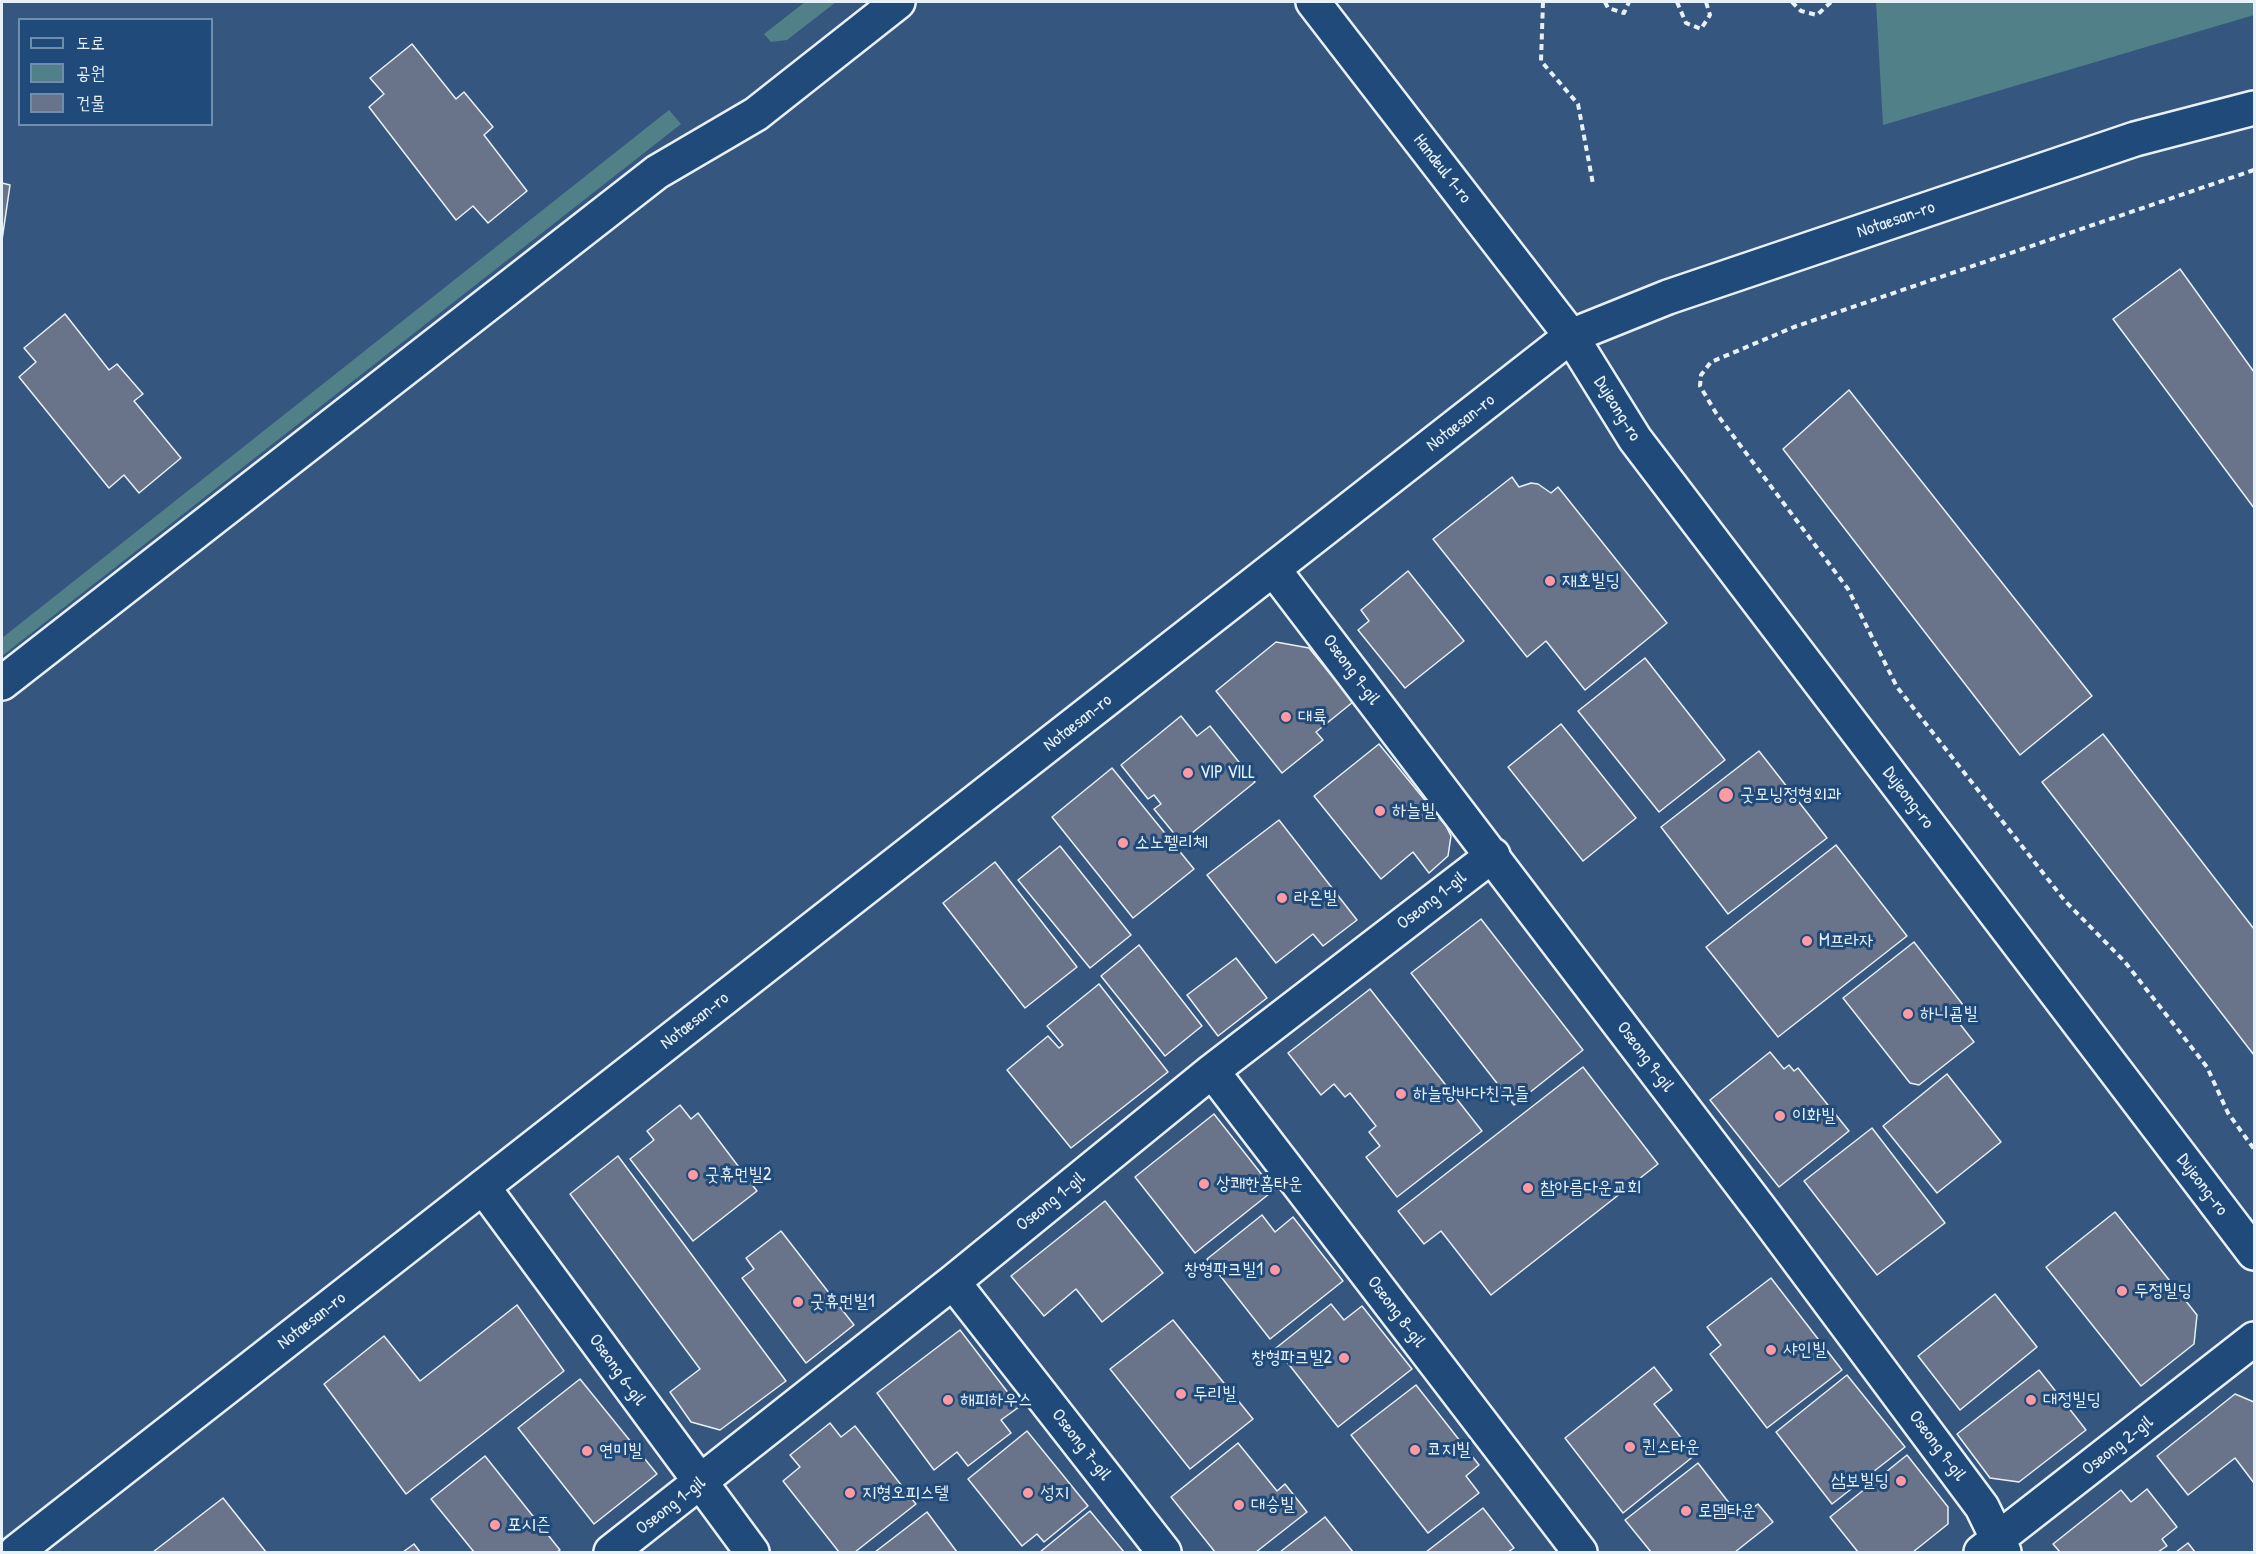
<!DOCTYPE html>
<meta charset="utf-8">
<style>
body{margin:0}
#map{position:relative;width:2256px;height:1554px;overflow:hidden;background:#35567e;font-family:"Patrick Hand","Poor Story",sans-serif}
canvas{display:block}
.frame{position:absolute;inset:0;border:3px solid #e8f1f8;pointer-events:none}
.legend{position:absolute;left:18px;top:18px;width:195px;height:108px;box-sizing:border-box;background:#1f4a7a;border:2px solid #6f8dac;margin:0;padding:8px 10px;list-style:none;font-size:18px;color:#e8f1f8}
.legend li{display:flex;align-items:center;gap:12px;height:30px}
.legend b{width:30px;border:2px solid #6f8dac}
</style>
<div id="map">
<canvas width="2256" height="1554"></canvas>
<div class="frame"></div>
<ul class="legend">
<li><b style="height:8px;background:#1f4a7a"></b>도로</li>
<li><b style="height:16px;background:#528089"></b>공원</li>
<li><b style="height:16px;background:#697389"></b>건물</li>
</ul>
</div>
<script>
const g = document.querySelector('canvas').getContext('2d');
g.lineJoin = 'round';
function paint(path, color) { g.fillStyle = color; g.fill(path, 'evenodd'); }
const shape = rows => new Path2D(rows.map(r => 'M' + r).join(''));
function stroke(path, color, width, dash) { g.strokeStyle = color; g.lineWidth = width; g.lineCap = dash ? 'butt' : 'round'; g.setLineDash(dash || []); g.stroke(path); }
function drawText(font, color, halo, rows, align = 'center') {
  g.font = font + ' "Patrick Hand","Poor Story",sans-serif'; g.lineWidth = 6; g.setLineDash([]); g.textBaseline = 'middle'; g.strokeStyle = halo; g.fillStyle = color; for (const [text, x, y, turn = 0] of rows) {
    g.save(); g.translate(x, y); g.rotate((+turn || 0) * Math.PI / 180); g.textAlign = isNaN(turn) ? turn : align; if (halo) g.strokeText(text, 0, 0); g.fillText(text, 0, 0); g.restore();
  }
}
const green = shape([
 [805,2,836,2,787,40,771,42,764,34],
 [1876,2,2254,2,2254,15,1883,125],
 [669,110,681,124,2,656,2,638]
]);
const building = shape([
 [412,44,456,99,464,92,493,127,484,135,527,191,488,223,473,206,456,220,369,107,384,94,370,78,412,44],
 [2,183,10,185,2,240,2,183],
 [2180,269,2254,372,2254,508,2113,319,2180,269],
 [65,314,109,370,117,364,143,394,134,401,181,458,139,493,124,475,109,488,19,377,36,362,24,348,65,314],
 [1849,390,2092,696,2020,755,1783,449,1849,390],
 [1512,477,1519,487,1531,483,1538,484,1551,493,1558,487,1667,623,1585,690,1546,641,1527,657,1433,539,1512,477],
 [1408,571,1464,641,1405,688,1358,630,1369,621,1361,610,1408,571],
 [1276,642,1309,648,1353,702,1316,732,1323,740,1282,773,1216,691,1276,642],
 [1645,658,1725,760,1659,812,1578,711,1645,658],
 [1181,716,1197,736,1210,726,1255,782,1181,842,1154,809,1161,804,1154,795,1148,799,1121,765,1181,716],
 [1561,724,1636,818,1583,861,1508,767,1561,724],
 [2103,734,2254,929,2254,1055,2042,782,2103,734],
 [1379,744,1446,826,1451,836,1448,856,1429,873,1413,852,1381,879,1314,796,1379,744],
 [1759,751,1827,838,1728,914,1661,827,1759,751],
 [1112,768,1194,869,1133,918,1052,817,1112,768],
 [1279,820,1357,920,1323,946,1313,934,1276,963,1207,875,1279,820],
 [1836,845,1907,936,1778,1037,1706,947,1836,845],
 [1060,846,1131,935,1090,968,1018,880,1060,846],
 [995,862,1077,967,1025,1008,943,903,995,862],
 [1481,919,1583,1050,1514,1105,1411,973,1481,919],
 [1914,942,1967,1010,1956,1019,1974,1042,1919,1085,1910,1083,1843,998,1914,942],
 [1139,945,1202,1026,1165,1056,1101,976,1139,945],
 [1236,958,1267,998,1218,1036,1187,995,1236,958],
 [1099,984,1168,1072,1071,1148,1007,1070,1048,1036,1059,1048,1063,1045,1047,1026,1099,984],
 [1370,989,1482,1131,1397,1197,1366,1157,1380,1146,1369,1132,1376,1126,1350,1093,1345,1097,1334,1084,1321,1095,1288,1053,1370,989],
 [1770,1052,1784,1069,1789,1065,1794,1071,1798,1068,1849,1131,1779,1187,1710,1100,1770,1052],
 [1583,1067,1658,1164,1491,1295,1441,1231,1424,1244,1398,1211,1583,1067],
 [1947,1074,2001,1142,1937,1193,1883,1126,1947,1074],
 [680,1105,691,1119,698,1113,757,1191,693,1241,630,1159,654,1140,647,1131,680,1105],
 [1214,1114,1274,1190,1195,1253,1135,1177,1214,1114],
 [1872,1128,1945,1223,1877,1275,1804,1181,1872,1128],
 [618,1156,786,1381,720,1430,691,1422,670,1392,700,1369,570,1194,618,1156],
 [1105,1201,1163,1273,1102,1322,1076,1289,1044,1316,1011,1276,1105,1201],
 [2115,1212,2197,1315,2194,1344,2141,1386,2046,1267,2115,1212],
 [1262,1215,1275,1232,1293,1217,1343,1281,1270,1339,1207,1259,1262,1215],
 [781,1231,854,1325,806,1363,742,1278,754,1269,746,1258,781,1231],
 [1771,1278,1842,1370,1767,1428,1710,1354,1721,1345,1707,1327,1771,1278],
 [1995,1294,2037,1347,1960,1410,1918,1356,1995,1294],
 [1331,1304,1344,1320,1362,1306,1412,1369,1338,1427,1276,1348,1331,1304],
 [517,1305,564,1371,406,1494,324,1384,384,1336,420,1381,517,1305],
 [1173,1320,1253,1419,1190,1469,1110,1369,1173,1320],
 [960,1330,1019,1407,1001,1420,1011,1433,968,1466,957,1452,934,1470,877,1393,960,1330],
 [1654,1367,1672,1390,1654,1404,1695,1455,1623,1513,1565,1438,1654,1367],
 [2039,1370,2086,1430,2019,1482,1990,1478,1957,1434,2039,1370],
 [1847,1375,1905,1447,1832,1504,1776,1432,1847,1375],
 [580,1379,657,1474,594,1524,518,1428,580,1379],
 [1416,1385,1479,1465,1466,1476,1479,1493,1428,1533,1351,1435,1416,1385],
 [2235,1394,2254,1402,2254,1483,2235,1458,2188,1495,2157,1456,2235,1394],
 [830,1423,841,1437,855,1426,916,1504,855,1552,839,1552,783,1481,800,1467,790,1455,830,1423],
 [1027,1431,1088,1506,1044,1542,1037,1534,1022,1546,968,1479,1027,1431],
 [1238,1443,1277,1491,1285,1484,1307,1512,1256,1552,1215,1552,1171,1497,1238,1443],
 [1907,1455,1948,1507,1948,1524,1913,1552,1858,1552,1830,1517,1907,1455],
 [485,1456,560,1550,557,1552,474,1552,431,1499,485,1456],
 [1698,1463,1740,1517,1758,1504,1773,1522,1735,1552,1651,1552,1625,1520,1698,1463],
 [2147,1489,2177,1527,2162,1539,2167,1546,2158,1552,2060,1552,2053,1544,2121,1490,2131,1502,2147,1489],
 [223,1498,266,1552,153,1552,223,1498],
 [1483,1508,1514,1548,1508,1552,1426,1552,1483,1508],
 [1090,1511,1124,1552,1040,1552,1090,1511],
 [927,1512,957,1552,875,1552,927,1512],
 [1325,1517,1353,1552,1280,1552,1325,1517],
 [2188,1543,2195,1552,2176,1552,2188,1543],
 [414,1544,420,1552,403,1552,414,1544]
]);
const path = shape([
 [1543,2,1541,61,1578,104,1593,184],
 [1605,2,1608,8,1624,13,1629,2],
 [1677,2,1686,23,1701,29,1710,15,1706,2],
 [1792,2,1801,11,1817,15,1831,2],
 [2254,170,1794,327,1711,362,1701,375,1700,386,1716,413,1848,589,1897,687,2065,901,2125,962,2207,1067,2228,1113,2254,1149]
]);
const minor = shape([
 [1274,570,1764,1214,1982,1507,2004,1552],
 [2,683,657,172,756,114,898,2],
 [1212,1071,1580,1552],
 [483,1187,752,1552],
 [953,1282,1164,1552],
 [611,1552,953,1282,1212,1071,1493,855],
 [1981,1552,2254,1339]
]);
const tertiary = shape([
 [1313,2,1571,336,1635,439,2254,1253],
 [16,1552,1571,336,1668,297,2135,139,2254,108]
]);
const markers = [
 [1550,581,6,"#ff9aa2"],
 [1286,717,6,"#ff9aa2"],
 [1188,773,6,"#ff9aa2"],
 [1726,795,8,"#ff9aa2"],
 [1380,811,6,"#ff9aa2"],
 [1123,843,6,"#ff9aa2"],
 [1282,898,6,"#ff9aa2"],
 [1807,941,6,"#ff9aa2"],
 [1908,1014,6,"#ff9aa2"],
 [1401,1094,6,"#ff9aa2"],
 [1780,1116,6,"#ff9aa2"],
 [693,1175,6,"#ff9aa2"],
 [1204,1184,6,"#ff9aa2"],
 [1528,1188,6,"#ff9aa2"],
 [1275,1270,6,"#ff9aa2"],
 [2122,1291,6,"#ff9aa2"],
 [798,1302,6,"#ff9aa2"],
 [1771,1350,6,"#ff9aa2"],
 [1344,1358,6,"#ff9aa2"],
 [1181,1394,6,"#ff9aa2"],
 [948,1400,6,"#ff9aa2"],
 [2031,1400,6,"#ff9aa2"],
 [1630,1447,6,"#ff9aa2"],
 [1415,1450,6,"#ff9aa2"],
 [587,1451,6,"#ff9aa2"],
 [1901,1481,6,"#ff9aa2"],
 [850,1493,6,"#ff9aa2"],
 [1028,1493,6,"#ff9aa2"],
 [1239,1505,6,"#ff9aa2"],
 [1686,1511,6,"#ff9aa2"],
 [495,1525,6,"#ff9aa2"]
];
const streetNames = [
 ["Handeul 1-ro",1442,169,52],
 ["Notaesan-ro",1896,220,-19],
 ["Dujeong-ro",1617,409,58],
 ["Notaesan-ro",1461,423,-38],
 ["Oseong 9-gil",1351,670,53],
 ["Notaesan-ro",1078,723,-38],
 ["Dujeong-ro",1908,798,53],
 ["Oseong 1-gil",1432,901,-38],
 ["Notaesan-ro",695,1021,-38],
 ["Oseong 9-gil",1645,1057,53],
 ["Dujeong-ro",2202,1185,53],
 ["Oseong 1-gil",1051,1202,-39],
 ["Oseong 8-gil",1396,1312,53],
 ["Notaesan-ro",312,1321,-38],
 ["Oseong 6-gil",617,1370,54],
 ["Oseong 7-gil",1081,1445,52],
 ["Oseong 9-gil",1937,1446,53],
 ["Oseong 2-gil",2118,1446,-38],
 ["Oseong 1-gil",671,1506,-38]
];
const poiNames = [
 ["재호빌딩",1562,581],
 ["대륙",1298,717],
 ["VIP VILL",1200,773],
 ["굿모닝정형외과",1740,795],
 ["하늘빌",1392,811],
 ["소노펠리체",1135,843],
 ["라온빌",1294,898],
 ["M프라자",1819,941],
 ["하니콤빌",1920,1014],
 ["하늘땅바다친구들",1413,1094],
 ["이화빌",1792,1116],
 ["굿휴먼빌2",705,1175],
 ["상쾌한홈타운",1216,1184],
 ["참아름다운교회",1540,1188],
 ["창형파크빌1",1263,1270,"right"],
 ["두정빌딩",2134,1291],
 ["굿휴먼빌1",810,1302],
 ["샤인빌",1783,1350],
 ["창형파크빌2",1332,1358,"right"],
 ["두리빌",1193,1394],
 ["해피하우스",960,1400],
 ["대정빌딩",2043,1400],
 ["퀸스타운",1642,1447],
 ["코지빌",1427,1450],
 ["연미빌",599,1451],
 ["삼보빌딩",1889,1481,"right"],
 ["지형오피스텔",862,1493],
 ["성지",1040,1493],
 ["대승빌",1251,1505],
 ["로뎀타운",1698,1511],
 ["포시즌",507,1525]
];
paint(green, '#528089');
paint(building, '#697389');
stroke(building, '#e8f1f8', 1.5);
stroke(minor, '#e8f1f8', 38);
stroke(tertiary, '#e8f1f8', 38);
stroke(path, '#e8f1f8', 4, [6, 4.5]);
stroke(minor, '#1f4a7a', 33);
stroke(tertiary, '#1f4a7a', 33);
for (const [x, y, r, color] of markers) { const dot = new Path2D(); dot.arc(x, y, r, 0, 2 * Math.PI); g.fillStyle = color; g.fill(dot); stroke(dot, '#1f4a7a', 2); }
drawText('18px', '#e8f1f8', '#1f4a7a', streetNames);
drawText('18px', '#e8f1f8', '#1f4a7a', poiNames, 'left');
</script>
